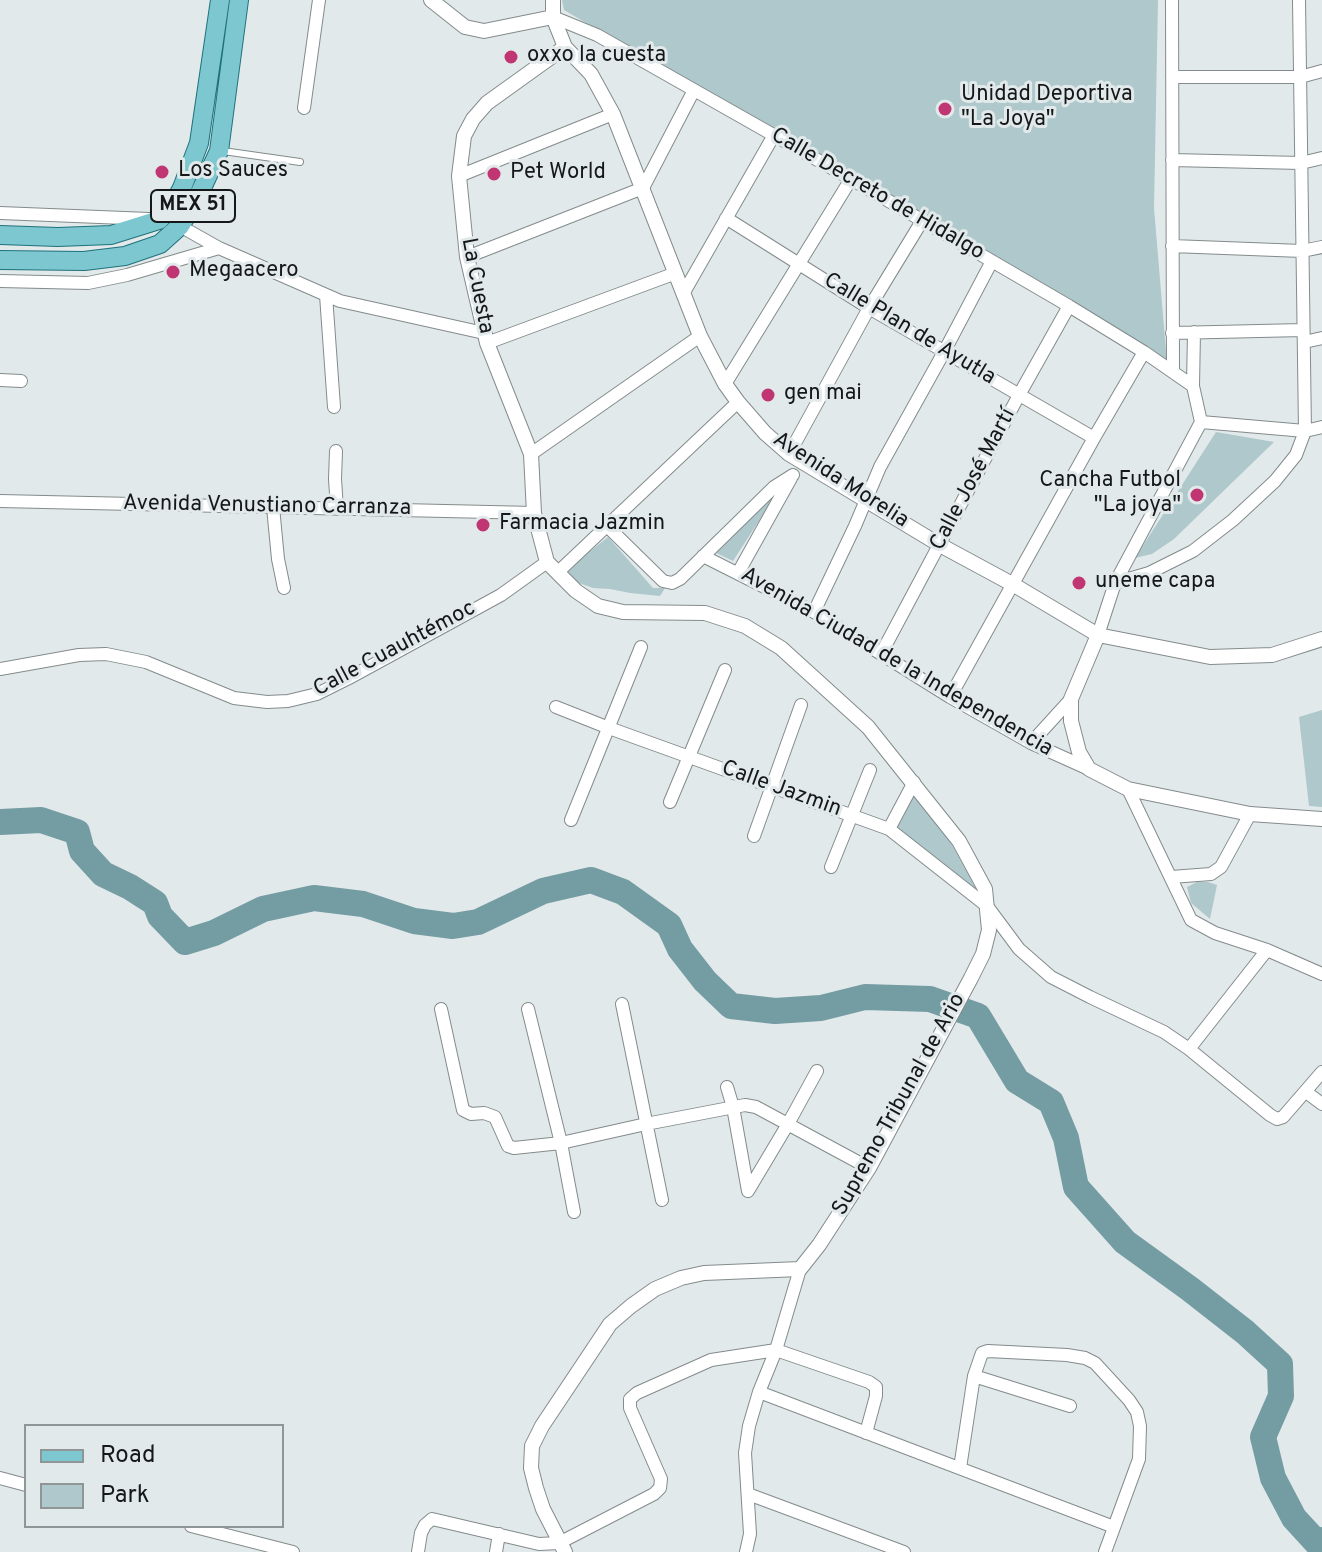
<!DOCTYPE html>
<meta charset="utf-8">
<style>
body{margin:0}
#map{position:relative;width:1322px;height:1552px;overflow:hidden;background:#e2e9ea;font-family:Overpass,sans-serif}
canvas{display:block}
.legend{position:absolute;left:24px;top:1424px;width:260px;height:104px;box-sizing:border-box;background:#e2e9ea;border:2px solid #909596;margin:0;padding:10px 14px;list-style:none;font-size:24px;color:#151718}
.legend li{display:flex;align-items:center;gap:16px;height:40px}
.legend b{width:40px;border:2px solid #909596}
</style>
<div id="map">
<canvas width="1322" height="1552"></canvas>
<ul class="legend">
<li><b style="height:10px;background:#7cc7d0"></b>Road</li>
<li><b style="height:22px;background:#aec8cc"></b>Park</li>
</ul>
</div>
<script>
const g = document.querySelector('canvas').getContext('2d');
g.lineJoin = 'round';
function paint(path, color) { g.fillStyle = color; g.fill(path, 'evenodd'); }
const shape = rows => new Path2D(rows.map(r => 'M' + r).join(''));
function stroke(path, color, width, dash) { g.strokeStyle = color; g.lineWidth = width; g.lineCap = dash ? 'butt' : 'round'; g.setLineDash(dash || []); g.stroke(path); }
function drawText(font, color, halo, rows, align = 'center') {
  g.font = font + ' Overpass,sans-serif'; g.lineWidth = 6; g.setLineDash([]); g.textBaseline = 'middle'; g.strokeStyle = halo; g.fillStyle = color; for (const [text, x, y, turn = 0] of rows) {
    g.save(); g.translate(x, y); g.rotate((+turn || 0) * Math.PI / 180); g.textAlign = isNaN(turn) ? turn : align; if (halo) g.strokeText(text, 0, 0); g.fillText(text, 0, 0); g.restore();
  }
}
const green = shape([
 [562,0,1158,0,1154,208,1167,363,564,10],
 [1216,432,1274,442,1174,539,1152,554,1135,558],
 [784,482,733,561,712,551],
 [608,537,653,588,665,588,660,596,630,593,610,589,593,588,576,582,565,571],
 [1322,710,1322,807,1309,806,1299,717],
 [914,793,952,845,977,891,894,825],
 [1197,882,1208,882,1217,885,1210,919,1191,903,1187,887]
]);
const river = shape([
 [0,822,41,820,77,832,82,851,103,874,130,887,155,903,160,916,185,942,214,933,263,909,314,898,363,904,414,921,453,926,478,922,543,891,591,880,623,892,669,925,680,949,705,981,731,1006,775,1011,821,1008,865,997,930,999,978,1016,1017,1081,1051,1102,1066,1138,1076,1187,1125,1242,1190,1289,1245,1332,1280,1364,1281,1396,1263,1437,1273,1478,1294,1518,1316,1542,1322,1540]
]);
const service = shape([
 [223,151,300,162]
]);
const minor = shape([
 [1172,0,1173,371],
 [553,17,597,35,851,179,1069,306,1144,352,1193,386],
 [1172,77,1300,77,1322,71],
 [304,108,319,0],
 [1172,160,1301,163,1322,158],
 [459,176,613,114],
 [0,213,149,219],
 [726,218,869,308,1094,438],
 [180,226,219,248,340,301,484,333],
 [1172,246,1302,251,1322,247],
 [467,257,643,188,694,90],
 [0,281,88,283,127,275,219,248],
 [683,294,774,135],
 [326,295,334,407],
 [1172,333,1303,330],
 [1304,342,1322,338],
 [487,343,676,273],
 [0,380,21,381],
 [725,384,851,179],
 [1201,422,1305,431,1322,427],
 [336,451,335,479,337,509],
 [531,454,700,336],
 [789,454,869,308,922,221],
 [0,501,534,513],
 [273,507,278,559,284,588],
 [608,527,663,581,672,583,680,579,774,487,793,475],
 [703,556,814,612,950,697,1031,743,1089,769],
 [557,573,738,402],
 [738,573,791,478],
 [1115,583,1201,422,1193,386,1194,332],
 [814,612,855,526,880,467,944,352,992,261],
 [1098,635,1115,583,1149,573,1193,551,1233,520,1275,481,1296,455,1305,431,1299,0],
 [881,654,1019,395,1069,306],
 [0,669,79,655,106,654,146,662,234,698,267,702,288,701,317,694,349,678,501,595,547,562],
 [950,697,1094,438,1144,352],
 [556,707,609,728,889,829,987,906,1019,949,1051,977,1090,997,1164,1032,1189,1049,1270,1115,1277,1119,1283,1117,1322,1072],
 [1031,743,1071,699],
 [1128,789,1191,920,1215,933,1267,950,1322,974],
 [670,802,725,670],
 [571,820,641,647],
 [889,829,914,782],
 [754,836,801,705],
 [831,867,870,770],
 [1171,877,1211,874,1221,867,1250,814],
 [622,1004,662,1200],
 [441,1009,463,1110,471,1114,484,1113,495,1117,508,1146,514,1148,561,1143,646,1124,745,1105,756,1107,869,1168],
 [528,1009,561,1143,574,1212],
 [1189,1049,1267,950],
 [727,1087,733,1107,748,1191],
 [1306,1092,1322,1104],
 [748,1191,788,1124,817,1071],
 [974,1376,1070,1406],
 [759,1392,1114,1527],
 [960,1468,974,1376,982,1353,988,1351,1067,1355,1085,1358,1095,1363,1129,1400,1137,1412,1140,1426,1139,1459,1105,1552],
 [0,1478,26,1485],
 [748,1494,904,1552],
 [191,1526,293,1552],
 [418,1552,421,1533,425,1525,432,1519,539,1544,559,1543,654,1494,660,1488,661,1479,630,1408,630,1399,637,1393,711,1360,776,1350,869,1382,876,1387,876,1396,866,1433],
 [496,1552,499,1534],
 [746,1552,750,1534,745,1453,749,1426,759,1392,776,1350,800,1269]
]);
const tertiary = shape([
 [431,0,465,27,484,31,553,17],
 [553,0,553,17,565,47,591,74,613,114,700,336,725,384,738,402,765,433,789,454,940,545,1014,585,1098,635,1210,657,1272,655,1322,639],
 [565,47,487,103,473,119,464,136,459,176,467,257,487,343,531,454,534,513,547,562,576,591,598,606,623,612,705,613,745,626,781,648,868,727,959,841,985,889,989,930,983,954,971,978,869,1168,819,1245,800,1269,704,1273,681,1278,655,1289,631,1306,610,1324,542,1426,532,1446,531,1468,536,1488,543,1509,565,1552],
 [1098,635,1071,699,1071,721,1079,752,1089,769,1128,789,1250,814,1322,819]
]);
const primary = shape([
 [0,235,58,237,111,235,159,220,173,205,182,188,199,143,220,0],
 [0,260,84,261,125,256,160,244,180,226,197,199,219,151,239,0]
]);
const markers = [
 [511,57,8,"#bf3672"],
 [945,109,8,"#bf3672"],
 [162,172,8,"#bf3672"],
 [494,174,8,"#bf3672"],
 [173,272,8,"#bf3672"],
 [768,395,8,"#bf3672"],
 [1197,495,8,"#bf3672"],
 [483,525,8,"#bf3672"],
 [1079,583,8,"#bf3672"]
];
const shields = [
 [193,206,84]
];
const shieldNames = [
 ["MEX 51",193,206]
];
const poiNames = [
 ["oxxo la cuesta",527,57],
 ["Unidad Deportiva",961,96],
 ["\"La Joya\"",961,121],
 ["Los Sauces",178,172],
 ["Pet World",510,174],
 ["Megaacero",189,272],
 ["gen mai",784,395],
 ["Cancha Futbol",1181,482,"right"],
 ["\"La joya\"",1181,507,"right"],
 ["Farmacia Jazmin",499,525],
 ["uneme capa",1095,583]
];
const streetNames = [
 ["Calle Decreto de Hidalgo",877,195,30],
 ["La Cuesta",476,286,79],
 ["Calle Plan de Ayutla",909,330,31],
 ["Calle José Martí",974,480,-62],
 ["Avenida Morelia",840,481,33],
 ["Avenida Venustiano Carranza",267,507,1],
 ["Calle Cuauhtémoc",395,650,-28],
 ["Avenida Ciudad de la Independencia",896,663,30],
 ["Calle Jazmin",781,790,20],
 ["Supremo Tribunal de Ario",900,1105,-61]
];
paint(green, '#aec8cc');
stroke(river, '#749ca3', 26);
stroke(service, '#848b8c', 8);
stroke(minor, '#848b8c', 14);
stroke(tertiary, '#848b8c', 16);
stroke(primary, '#1f717b', 20);
stroke(service, '#fff', 6);
stroke(minor, '#fff', 12);
stroke(tertiary, '#fff', 14);
stroke(primary, '#7cc7d0', 18);
for (const [x, y, r, color] of markers) { const dot = new Path2D(); dot.arc(x, y, r, 0, 2 * Math.PI); g.fillStyle = color; g.fill(dot); stroke(dot, '#e2e9ea', 3); }
for (const [x, y, w] of shields) { const box = new Path2D(); box.roundRect(x - w / 2, y - 16, w, 32, 6); g.fillStyle = '#e2e9ea'; g.fill(box); stroke(box, '#151718', 2); }
drawText('bold 20px', '#151718', null, shieldNames);
drawText('22px', '#151718', '#e2e9ea', poiNames, 'left');
drawText('22px', '#151718', '#e2e9ea', streetNames);
</script>
